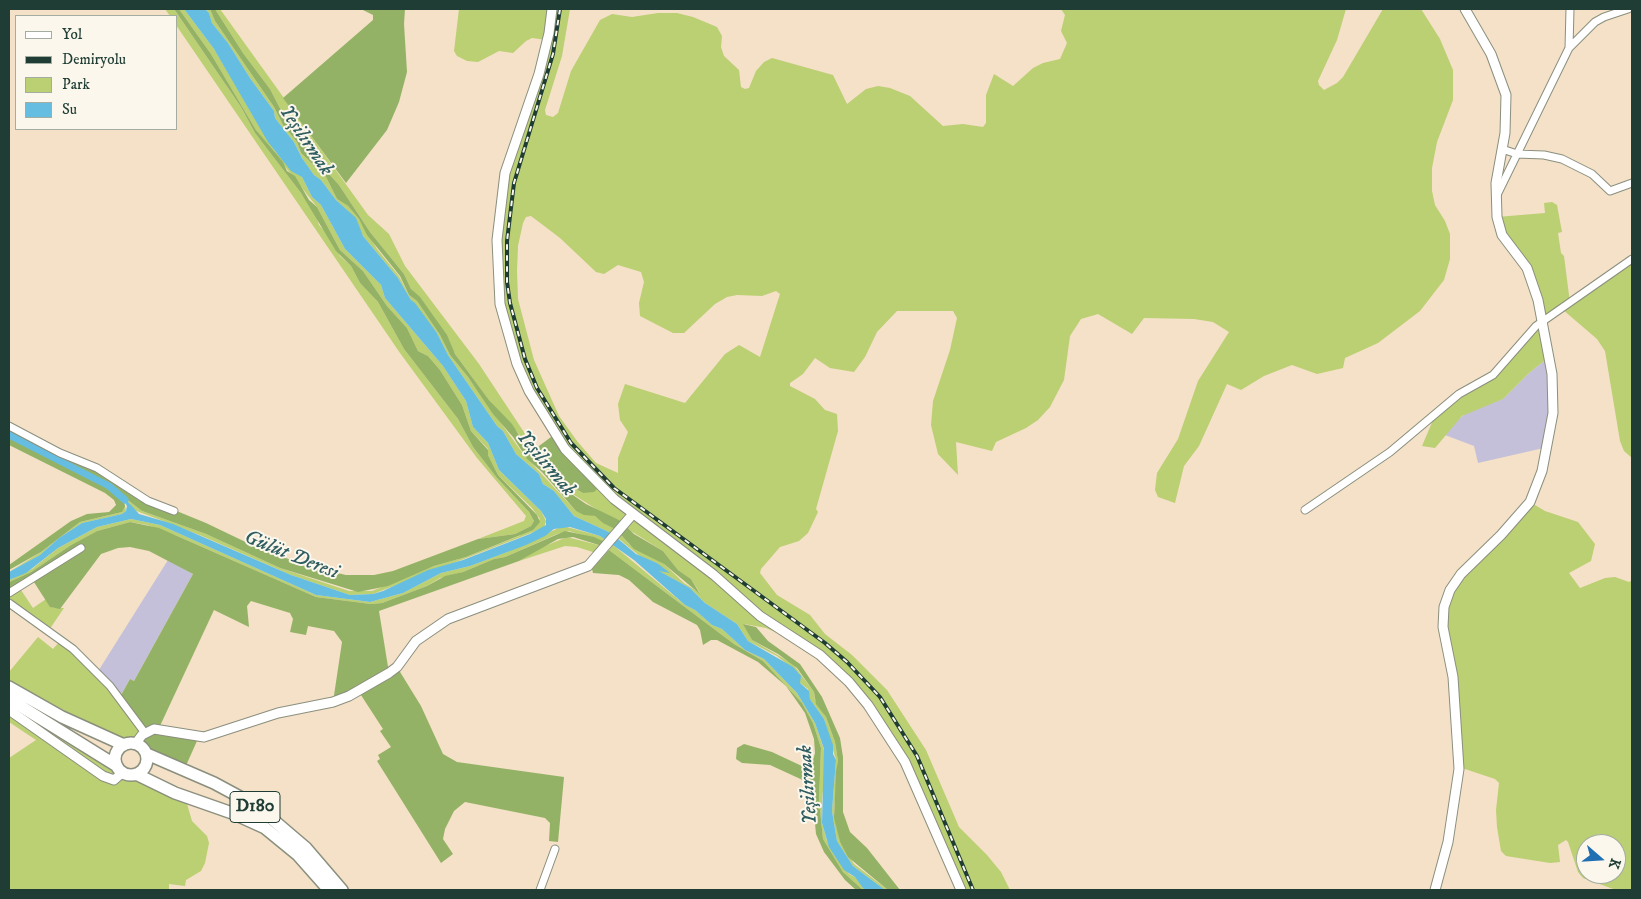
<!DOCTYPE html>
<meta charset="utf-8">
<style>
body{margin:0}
#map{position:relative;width:1641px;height:899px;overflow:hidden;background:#f4e1c7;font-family:"IM FELL DW Pica",serif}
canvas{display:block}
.frame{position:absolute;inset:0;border:10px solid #1f3d34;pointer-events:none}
.legend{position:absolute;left:15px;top:15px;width:162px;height:115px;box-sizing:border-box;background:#fbf7ec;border:1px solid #a3ada2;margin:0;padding:6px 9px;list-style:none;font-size:15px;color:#1f3d34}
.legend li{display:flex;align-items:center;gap:10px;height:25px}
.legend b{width:25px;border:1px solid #a3ada2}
.north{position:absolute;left:1576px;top:834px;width:50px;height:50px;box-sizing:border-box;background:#fbf7ec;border:1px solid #a3ada2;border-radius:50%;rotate:109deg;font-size:14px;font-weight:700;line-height:20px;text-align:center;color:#1f3d34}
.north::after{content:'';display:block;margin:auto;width:18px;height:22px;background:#1f6fb2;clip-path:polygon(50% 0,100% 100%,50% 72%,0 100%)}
</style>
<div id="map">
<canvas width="1641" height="899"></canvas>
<div class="frame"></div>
<ul class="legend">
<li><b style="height:6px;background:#fff"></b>Yol</li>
<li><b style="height:6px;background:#1f3d34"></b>Demiryolu</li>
<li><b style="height:14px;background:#bbcf73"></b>Park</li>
<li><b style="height:14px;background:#65bde2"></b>Su</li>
</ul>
<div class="north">K</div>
</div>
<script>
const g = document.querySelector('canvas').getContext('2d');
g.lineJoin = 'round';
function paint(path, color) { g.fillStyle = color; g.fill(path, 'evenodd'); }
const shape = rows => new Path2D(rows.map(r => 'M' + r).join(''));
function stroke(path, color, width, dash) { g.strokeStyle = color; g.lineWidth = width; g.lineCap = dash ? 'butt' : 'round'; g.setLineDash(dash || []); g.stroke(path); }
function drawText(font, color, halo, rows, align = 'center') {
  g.font = font + ' "IM FELL DW Pica",serif'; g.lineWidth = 4; g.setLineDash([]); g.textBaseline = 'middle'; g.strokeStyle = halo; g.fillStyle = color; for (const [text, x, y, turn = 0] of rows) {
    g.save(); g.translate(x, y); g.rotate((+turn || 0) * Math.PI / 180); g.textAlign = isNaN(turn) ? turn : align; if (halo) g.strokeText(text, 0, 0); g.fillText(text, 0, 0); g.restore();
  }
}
const industrial = shape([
 [1549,357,1548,447,1478,463,1474,446,1445,435,1456,421,1468,412,1503,399,1529,373],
 [168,560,193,574,134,681,130,679,120,697,97,673]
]);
const green = shape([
 [165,9,174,9,176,12,241,107,255,133,301,193,316,215,319,225,329,236,340,256,351,266,360,283,378,302,404,349,458,419,473,447,497,478,529,512,534,521,531,526,515,534,478,539,524,521,526,516,477,458,400,353,176,25,176,16,170,16],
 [179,9,184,9,214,49,275,151,302,177,312,197,321,205,345,249,381,285,385,298,443,366,466,401,473,427,488,443,499,470,541,511,546,521,544,528,373,594,350,595,291,575,202,536,134,510,126,499,142,511,206,534,280,568,349,591,372,591,434,566,466,557,519,536,540,519,532,508,498,475,488,455,488,449,471,431,462,405,440,370,428,356,418,351,407,328,387,306,363,271,340,250,317,207,256,130,211,54],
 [205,9,210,9,215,21,274,107,283,125,297,142,301,153,326,177,337,199,348,206,359,219,377,249,399,276,409,295,417,301,440,335,450,355,468,377,524,455,576,511,595,516,615,529,611,533,574,516,554,491,543,484,539,474,516,454,503,431,497,426,448,355,437,333,411,300,398,278,363,236,349,212,336,200,321,180,314,175,302,158,294,142,275,118,274,111,250,78,228,43,212,23,209,13],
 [215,9,220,9,368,215,389,234,405,266,479,364,543,461,567,484,583,493,578,465,529,391,500,304,499,208,547,40,532,38,526,41,513,53,499,51,478,62,467,61,457,56,454,51,459,9,570,9,562,56,545,110,546,115,553,117,558,113,571,71,600,20,612,14,632,17,658,13,677,13,693,17,717,27,722,36,721,47,724,56,739,70,741,87,745,89,749,88,756,71,764,62,772,58,833,75,847,104,866,89,878,86,890,88,910,96,943,126,963,124,983,127,986,123,986,95,994,74,1013,86,1033,68,1043,63,1060,59,1067,43,1061,31,1065,15,1061,9,1346,9,1337,40,1318,81,1319,85,1324,90,1337,83,1343,77,1383,9,1421,9,1440,39,1453,70,1453,100,1437,142,1432,168,1432,191,1435,205,1445,221,1450,234,1450,259,1444,280,1420,311,1378,343,1345,358,1343,368,1317,374,1292,365,1264,376,1241,390,1227,384,1199,446,1184,466,1175,503,1158,497,1155,490,1157,473,1178,439,1198,381,1229,332,1213,322,1194,319,1144,318,1132,334,1098,314,1081,319,1070,336,1064,380,1050,407,1038,420,1026,428,996,442,992,451,956,442,958,475,938,454,931,425,933,401,950,350,957,318,953,311,897,311,877,332,865,357,854,372,830,368,815,358,803,374,790,383,790,386,815,399,825,410,837,414,838,431,816,509,818,512,808,533,799,541,780,547,761,569,760,573,777,595,810,615,825,634,852,655,887,690,926,750,959,827,987,855,1001,872,1010,890,961,890,905,762,838,670,791,639,766,628,744,624,752,640,793,664,814,692,815,700,826,717,835,742,838,761,834,812,840,842,854,864,888,890,885,890,853,866,837,841,832,811,836,760,824,719,810,699,808,689,800,683,799,674,777,656,748,641,737,624,705,603,690,588,655,569,666,572,657,563,641,557,625,544,618,538,621,535,629,544,664,564,684,583,700,593,691,579,678,570,663,551,631,531,627,527,628,512,621,521,604,514,557,484,550,473,539,464,524,440,489,400,455,354,435,319,411,289,404,274,370,232,339,185,312,155,308,144,285,118,270,89,243,53],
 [531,216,560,238,596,272,604,274,618,265,641,272,644,282,639,303,640,316,673,333,684,333,715,304,727,297,737,295,762,296,776,291,780,294,760,357,739,345,725,354,685,403,625,384,618,404,620,420,628,432,618,458,618,473,596,463,577,441,559,416,534,360,518,299,517,271,518,246,523,223,526,217],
 [1552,202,1557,205,1562,232,1558,233,1561,253,1564,256,1570,303,1632,259,1632,458,1624,451,1620,441,1605,351,1597,339,1562,309,1543,321,1549,357,1529,373,1503,399,1462,416,1435,448,1422,446,1436,413,1483,381,1543,321,1533,282,1502,235,1497,217,1545,213,1544,203],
 [124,501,126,511,122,514,82,523,59,538,40,555,9,572,41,552,80,522,122,512],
 [1530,502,1545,511,1578,522,1595,544,1591,561,1569,573,1580,588,1605,578,1615,577,1629,582,1632,580,1632,890,1616,890,1583,878,1578,872,1568,842,1566,840,1558,845,1560,862,1550,863,1506,856,1501,851,1497,827,1496,810,1499,783,1495,779,1465,769,1460,765,1445,642,1447,597],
 [1586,844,1616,844,1616,874,1586,874],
 [131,519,160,525,316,595,370,602,403,593,441,573,470,566,507,552,563,526,600,536,606,540,605,542,569,531,557,534,505,557,494,559,463,572,440,578,427,586,382,603,371,604,316,597,175,535,147,525,130,522,97,531,71,545,31,572,9,582,9,580,32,569,58,548,97,527],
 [567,537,602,546,596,553,577,547,565,546,519,561,540,548],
 [613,545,685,605,695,610,712,625,722,629,745,650,764,659,797,693,815,723,824,750,825,771,822,800,822,823,827,841,849,874,855,877,866,890,863,890,843,872,823,839,819,800,821,748,813,723,802,703,763,661,734,644,609,550],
 [19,587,33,608,46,599,53,608,64,608,49,630,9,603,9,593],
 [38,637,53,649,61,640,110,686,145,733,133,743,127,743,9,687,9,672],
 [9,699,125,773,185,797,192,821,207,836,209,843,205,863,201,871,186,880,185,886,169,884,169,890,9,890,9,758,36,740,9,722]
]);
const forest = shape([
 [174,9,179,9,211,54,256,130,283,162,287,171,295,176,309,200,317,207,340,250,363,271,387,306,407,328,418,351,428,356,440,370,462,405,471,431,488,450,488,455,498,475,537,515,540,522,533,530,466,557,434,566,388,586,358,592,280,568,206,534,142,511,121,495,125,506,122,512,80,522,41,552,9,570,9,565,71,521,87,514,109,512,116,505,114,500,105,493,9,445,9,426,97,468,140,496,206,523,258,548,308,566,346,575,374,575,393,571,478,539,515,534,531,526,534,521,529,512,497,478,473,447,458,419,404,349,378,302,360,283,351,266,336,251,301,193,255,133,241,107],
 [210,9,215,9,243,53,270,89,285,118,306,139,312,155,339,185,370,232,404,274,411,289,420,297,447,335,455,354,489,400,512,424,532,456,557,484,586,504,621,521,615,529,603,523,595,516,584,515,576,511,542,472,527,459,513,437,493,414,468,377,450,355,440,335,417,301,409,295,400,276,367,235,359,219,348,206,337,199,326,177,301,153,297,142,283,125,274,107,215,21],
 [361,9,405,9,404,24,407,72,399,102,387,130,346,183,283,98,373,20,373,15],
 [555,434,600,486,594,492,583,493,567,484,539,455,535,449],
 [130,522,159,528,316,597,371,604,382,603,427,586,445,576,463,572,494,559,505,557,565,531,594,537,605,542,602,546,573,537,558,539,519,561,379,611,389,673,397,667,421,706,443,754,457,762,564,777,558,842,549,841,550,823,545,818,465,802,454,811,445,829,443,839,453,854,441,863,377,761,380,759,378,755,391,747,380,731,383,729,359,692,333,702,342,642,334,631,308,626,306,635,290,632,293,619,290,613,251,601,247,606,249,627,214,610,159,728,197,737,197,741,184,770,145,751,139,744,142,735,120,697,130,679,134,681,193,574,149,551,130,547,118,548,101,554,60,609,50,607,32,579,9,593,9,582,31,572,71,545,97,531],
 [627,527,634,534,663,551,678,570,691,579,700,594,664,564,634,549,621,535],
 [609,550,734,644,763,661,802,703,813,723,821,748,819,800,823,839,843,872,863,890,856,890,845,880,824,852,816,834,812,793,807,782,770,765,742,763,736,759,737,748,744,744,772,752,804,767,811,767,815,753,814,739,805,713,796,700,786,686,758,662,717,640,711,640,703,645,700,630,697,625,653,602,629,580,619,575,593,573,592,569],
 [743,624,756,627,768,641,800,664,822,697,840,738,843,757,843,812,850,832,867,848,900,890,888,890,848,857,840,842,834,818,836,771,838,761,835,742,826,717,816,704,814,692,797,668,778,654,752,640]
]);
const water = shape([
 [184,9,205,9,209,13,212,23,228,43,250,78,274,111,275,118,294,142,302,158,314,175,321,180,336,200,356,218,363,236,398,278,411,300,415,303,437,333,448,355,497,426,503,431,516,454,539,474,543,484,554,491,574,516,611,533,636,554,657,563,670,573,659,571,690,588,705,603,737,624,748,641,793,667,801,676,800,683,809,691,810,699,824,719,833,745,833,754,836,760,832,811,837,841,853,866,885,890,866,890,863,888,855,877,844,870,829,847,822,823,824,749,815,723,797,693,764,659,745,650,722,629,712,625,695,610,685,605,634,560,600,536,570,527,554,529,545,536,526,545,470,566,441,573,403,593,370,602,316,595,160,525,131,519,97,527,58,548,26,573,9,580,9,572,40,555,59,538,82,523,122,514,126,511,127,506,120,493,139,514,173,524,291,575,350,595,373,594,383,591,428,570,463,560,530,534,546,525,546,519,541,511,499,470,488,443,473,427,466,401,443,366,385,298,381,285,345,249,321,205,312,197,302,177,291,171,268,142,214,49]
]);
const canal = shape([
 [9,435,109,486,125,500]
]);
const minor = shape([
 [1569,48,1570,9],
 [1502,149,1517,154,1544,155,1562,159,1592,174,1610,191,1632,183],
 [1497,195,1569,48,1595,22,1604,17,1628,9],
 [9,426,60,453,97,468,148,501,174,511],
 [1305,510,1390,452,1459,394,1493,375,1536,326,1632,259],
 [9,593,81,548],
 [9,603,73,649,110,686,145,733],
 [540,890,555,849]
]);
const tertiary = shape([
 [552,9,549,33,539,74,505,173,497,240,500,304,517,364,529,391,565,449,614,499,714,575,760,616,820,655,849,682,868,705,905,762,961,890],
 [9,710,103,776,114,780,123,772],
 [136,743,142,735,154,729,204,737,278,713,333,702,349,696,389,673,397,667,416,641,448,619,588,566,632,515],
 [1435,890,1448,842,1459,769,1453,677,1443,627,1444,607,1450,590,1461,574,1501,535,1530,502,1542,471,1553,413,1552,374,1538,300,1527,268,1502,235,1497,217,1496,183,1505,133,1506,95,1491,54,1465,9]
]);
const trunk = shape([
 [9,687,62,717,124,745],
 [9,699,117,766],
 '115 759a16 16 0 1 1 32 0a16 16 0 1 1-32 0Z',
 [147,754,214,783,240,797,272,819,306,848,342,890],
 [136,774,175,793,232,813,265,828,298,855,329,890]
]);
const rail = shape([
 [560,9,553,54,514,183,507,241,507,282,510,303,525,359,537,388,571,443,614,488,825,643,847,662,880,697,917,756,973,890]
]);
const shields = [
 [255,807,50]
];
const shieldNames = [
 ["D180",255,807]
];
const waterNames = [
 ["Yeşilırmak",305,141,56],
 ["Yeşilırmak",545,464,50],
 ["Gülüt Deresi",291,556,22],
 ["Yeşilırmak",809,785,-94]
];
paint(industrial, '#c5c0da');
paint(green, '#bbcf73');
paint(forest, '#94b265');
paint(water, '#65bde2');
stroke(canal, '#65bde2', 7);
stroke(minor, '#8a8f7e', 9);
stroke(tertiary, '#8a8f7e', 11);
stroke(trunk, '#8a8f7e', 14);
stroke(minor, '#fff', 7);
stroke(tertiary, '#fff', 9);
stroke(trunk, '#fff', 11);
stroke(rail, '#1f3d34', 4);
stroke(rail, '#fbf7ec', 2, [5.5]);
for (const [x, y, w] of shields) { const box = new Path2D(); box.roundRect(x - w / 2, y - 15.5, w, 31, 4); g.fillStyle = '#fbf7ec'; g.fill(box); stroke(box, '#1f3d34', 1); }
drawText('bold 18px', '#1f3d34', null, shieldNames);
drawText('italic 20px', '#305d60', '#fbf7ec', waterNames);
</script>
